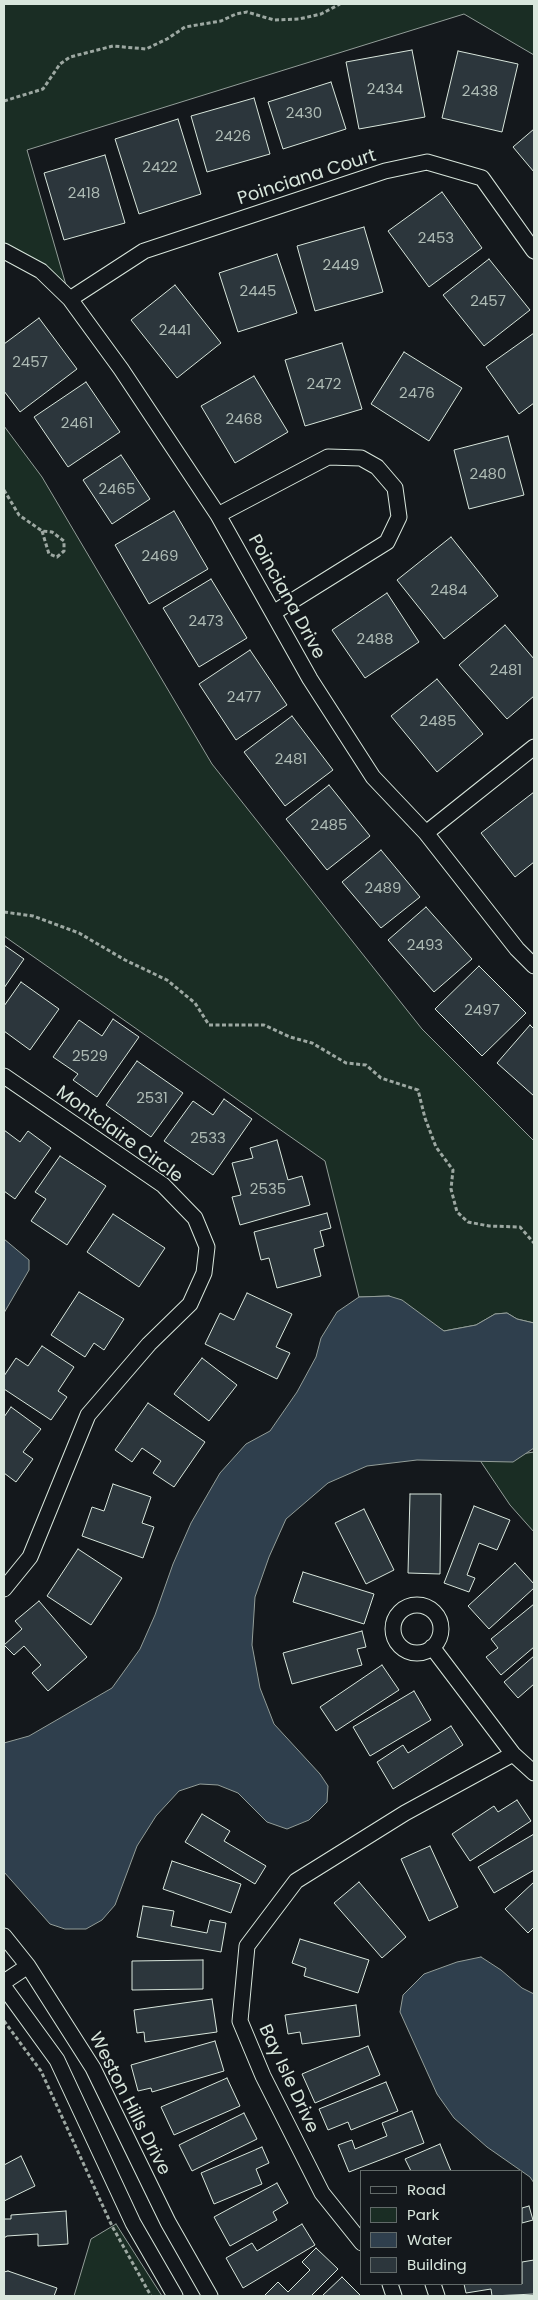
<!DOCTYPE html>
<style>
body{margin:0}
#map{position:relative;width:538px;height:2300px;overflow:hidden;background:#14181c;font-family:Poppins,sans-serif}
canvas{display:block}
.frame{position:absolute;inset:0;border:5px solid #d8e6dc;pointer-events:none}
.legend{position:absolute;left:360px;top:2170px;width:162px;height:115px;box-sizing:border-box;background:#14181c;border:1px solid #626a69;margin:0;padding:6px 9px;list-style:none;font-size:15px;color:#d8e6dc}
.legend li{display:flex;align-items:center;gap:10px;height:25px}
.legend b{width:25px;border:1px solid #626a69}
</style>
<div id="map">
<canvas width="538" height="2300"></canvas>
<div class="frame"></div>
<ul class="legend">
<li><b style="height:6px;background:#14181c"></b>Road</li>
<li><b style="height:14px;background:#1a2d24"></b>Park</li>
<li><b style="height:14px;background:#2f3f4d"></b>Water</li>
<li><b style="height:14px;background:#2c363c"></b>Building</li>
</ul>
</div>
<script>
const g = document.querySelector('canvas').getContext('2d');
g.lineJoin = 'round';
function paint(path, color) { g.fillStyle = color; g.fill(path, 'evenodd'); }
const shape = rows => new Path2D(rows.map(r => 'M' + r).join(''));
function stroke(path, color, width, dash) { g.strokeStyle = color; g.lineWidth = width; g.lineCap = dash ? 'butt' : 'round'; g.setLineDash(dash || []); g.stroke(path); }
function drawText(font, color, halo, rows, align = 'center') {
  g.font = font + ' Poppins,sans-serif'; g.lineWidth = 4; g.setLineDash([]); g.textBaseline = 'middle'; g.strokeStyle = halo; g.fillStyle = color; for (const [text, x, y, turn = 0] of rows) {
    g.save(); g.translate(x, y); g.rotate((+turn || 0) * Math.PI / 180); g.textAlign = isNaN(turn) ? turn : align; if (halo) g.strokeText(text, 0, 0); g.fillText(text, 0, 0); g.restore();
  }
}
const green = shape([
 [4,4,534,4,534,55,464,14,27,150,70,299,4,251,4,4],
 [4,426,42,477,212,764,422,1029,534,1141,534,1323,517,1319,507,1313,495,1314,476,1325,444,1331,389,1296,359,1297,325,1161,4,936,4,426],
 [534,1452,534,1532,510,1505,477,1456,502,1457,534,1452],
 [116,2224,162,2296,74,2296,91,2239,116,2224]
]);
const water = shape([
 [4,1239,29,1260,29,1270,4,1313,4,1239],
 [389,1296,402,1300,444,1331,476,1325,495,1314,507,1313,517,1319,534,1323,534,1448,513,1462,417,1460,367,1466,328,1483,286,1519,269,1557,255,1597,252,1645,260,1688,274,1724,320,1774,328,1786,327,1802,309,1820,287,1829,267,1822,238,1793,218,1785,200,1784,179,1791,156,1816,137,1846,115,1905,102,1920,86,1929,65,1929,50,1924,4,1872,4,1743,29,1736,112,1688,140,1649,155,1615,173,1564,191,1523,220,1473,246,1444,270,1431,297,1392,316,1357,321,1338,337,1312,359,1297,389,1296],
 [481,1957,501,1970,522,1988,534,1994,534,2183,530,2177,487,2147,454,2118,437,2094,400,2012,403,1995,424,1974,457,1962,481,1957]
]);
const building = shape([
 [412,50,425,117,359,129,346,62,412,50],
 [458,51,518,64,502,132,442,118,458,51],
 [331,82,346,129,283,149,268,102,331,82],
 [254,98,270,154,207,172,191,116,254,98],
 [178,119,201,194,139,214,115,139,178,119],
 [534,129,534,172,513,147,534,129],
 [105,155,125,223,64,240,44,173,105,155],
 [442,192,482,248,429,287,388,231,442,192],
 [364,227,383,292,315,311,297,246,364,227],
 [277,254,297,313,238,332,219,273,277,254],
 [489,259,530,310,484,346,443,295,489,259],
 [175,285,221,343,177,378,131,320,175,285],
 [39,318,77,369,20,412,4,391,4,344,39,318],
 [534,333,534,403,519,414,486,367,534,333],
 [342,343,362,409,305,426,285,360,342,343],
 [404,352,462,388,429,441,371,404,404,352],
 [254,376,288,432,235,463,201,406,254,376],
 [86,382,120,432,68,467,34,417,86,382],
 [508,436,524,495,469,509,454,450,508,436],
 [121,455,150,499,112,524,83,480,121,455],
 [174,511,208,569,149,604,115,545,174,511],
 [451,537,498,596,444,639,397,580,451,537],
 [211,579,247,638,199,667,163,608,211,579],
 [387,593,419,642,365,678,332,630,387,593],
 [505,625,534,659,534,696,507,719,459,665,505,625],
 [250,650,287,705,236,740,199,684,250,650],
 [437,679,483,734,437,772,391,716,437,679],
 [292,716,333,770,285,806,244,752,292,716],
 [329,785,370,836,327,870,286,819,329,785],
 [534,792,534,862,515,877,481,833,534,792],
 [381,850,420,897,381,928,342,882,381,850],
 [426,907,472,959,434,992,388,940,426,907],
 [4,945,24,959,4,988,4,945],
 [479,966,526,1013,482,1056,435,1009,479,966],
 [21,982,59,1009,30,1050,4,1031,4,1006,21,982],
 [113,1019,139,1037,97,1097,73,1080,78,1074,53,1057,79,1020,102,1036,113,1019],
 [530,1025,534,1029,534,1096,497,1063,530,1025],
 [137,1061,183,1093,151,1137,106,1105,137,1061],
 [224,1099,252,1119,213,1175,164,1141,193,1101,213,1115,224,1099],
 [4,1130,20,1142,28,1131,51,1148,15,1199,4,1191,4,1130],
 [277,1140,288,1180,302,1176,310,1205,240,1225,232,1197,241,1195,232,1163,253,1158,250,1148,277,1140],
 [60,1156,106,1186,67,1245,31,1221,46,1199,35,1192,60,1156],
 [327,1213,331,1228,320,1231,324,1246,314,1249,321,1276,277,1288,269,1258,261,1260,254,1232,327,1213],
 [113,1214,165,1248,139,1287,87,1252,113,1214],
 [79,1292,124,1319,104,1350,94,1343,85,1357,51,1335,79,1292],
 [247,1293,292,1314,276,1347,290,1353,277,1379,205,1344,220,1313,234,1320,247,1293],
 [42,1346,74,1367,58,1391,67,1397,51,1420,4,1389,4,1376,16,1358,28,1366,42,1346],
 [202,1358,237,1385,209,1421,174,1394,202,1358],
 [148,1403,205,1442,174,1487,153,1473,161,1461,142,1448,132,1462,115,1450,148,1403],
 [11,1407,41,1429,23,1452,33,1459,16,1482,4,1473,4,1417,11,1407],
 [113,1484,151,1497,142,1523,154,1527,143,1558,82,1536,92,1507,104,1511,113,1484],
 [410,1494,441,1494,440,1574,408,1573,410,1494],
 [474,1506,510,1520,497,1550,479,1543,467,1575,475,1578,469,1592,444,1583,474,1506],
 [364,1509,394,1570,366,1584,335,1523,364,1509],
 [78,1549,122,1578,91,1625,47,1596,78,1549],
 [515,1563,534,1584,534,1588,489,1629,468,1606,515,1563],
 [303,1572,374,1594,364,1624,293,1602,303,1572],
 [39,1601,87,1657,48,1691,32,1673,41,1665,24,1646,14,1655,4,1645,22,1629,15,1621,39,1601],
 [534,1604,534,1647,501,1675,486,1657,498,1648,491,1639,534,1604],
 [362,1631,366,1647,357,1649,362,1665,292,1684,283,1653,362,1631],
 [534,1656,534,1684,518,1698,504,1682,534,1656],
 [382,1665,399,1690,336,1731,320,1707,382,1665],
 [414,1691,431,1720,370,1756,353,1727,414,1691],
 [451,1726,463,1745,393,1789,377,1762,403,1745,408,1753,451,1726],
 [517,1800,531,1821,470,1861,452,1834,494,1806,498,1812,517,1800],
 [202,1814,230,1831,224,1841,266,1866,255,1884,185,1842,202,1814],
 [534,1834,534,1870,494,1893,478,1867,534,1834],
 [430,1846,458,1907,429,1921,401,1859,430,1846],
 [172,1861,241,1884,231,1913,163,1889,172,1861],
 [359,1882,406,1937,382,1958,334,1903,359,1882],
 [534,1882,534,1927,528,1933,505,1909,534,1882],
 [143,1906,174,1911,171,1926,207,1933,210,1920,226,1923,221,1952,137,1937,143,1906],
 [300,1939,369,1960,358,1993,304,1976,306,1968,292,1963,300,1939],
 [203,1960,203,1989,132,1990,132,1961,203,1960],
 [212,1999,217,2032,145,2042,144,2032,137,2033,134,2010,212,1999],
 [356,2005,360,2036,302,2044,300,2032,288,2034,285,2015,356,2005],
 [215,2041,224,2071,152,2092,151,2088,138,2091,131,2065,215,2041],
 [368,2046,380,2075,315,2103,302,2074,368,2046],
 [227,2078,240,2106,174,2135,161,2107,227,2078],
 [386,2082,398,2111,351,2130,348,2122,328,2130,319,2109,386,2082],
 [412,2111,424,2143,349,2172,338,2145,352,2140,355,2149,387,2136,382,2123,412,2111],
 [244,2113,257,2139,192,2171,179,2145,244,2113],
 [440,2144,451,2171,411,2171,405,2159,440,2144],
 [262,2147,269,2163,256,2169,262,2184,214,2204,201,2173,262,2147],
 [21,2156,35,2186,4,2201,4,2165,21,2156],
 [277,2183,288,2203,273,2212,277,2220,230,2246,214,2217,277,2183],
 [529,2206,533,2220,522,2223,522,2208,529,2206],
 [66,2211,68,2244,38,2246,38,2234,7,2236,4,2238,4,2219,11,2219,11,2215,66,2211],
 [302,2224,315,2245,243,2288,226,2258,252,2243,257,2251,302,2224],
 [316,2248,338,2269,311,2296,264,2296,278,2282,288,2292,310,2270,302,2262,316,2248],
 [534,2260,534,2294,492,2296,491,2289,466,2293,464,2284,522,2284,522,2262,534,2260],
 [8,2271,57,2288,54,2296,4,2296,4,2272,8,2271],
 [342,2277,361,2296,322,2296,342,2277]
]);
const path = shape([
 [4,101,43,89,60,64,70,57,113,46,146,49,167,39,185,27,221,21,236,14,247,12,274,20,299,19,321,14,340,4],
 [4,490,19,515,42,531,52,532,64,541,64,551,57,557,49,554,42,531],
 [4,912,33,916,79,933,125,960,167,980,195,1003,209,1025,264,1025,290,1037,312,1043,346,1063,366,1065,381,1078,418,1090,425,1118,436,1147,453,1170,451,1189,457,1212,468,1222,489,1226,520,1227,534,1243],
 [4,2021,41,2071,112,2226,151,2296]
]);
const street = shape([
 [4,251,41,271,70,299,121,369,218,515,310,679,373,777,426,833,517,949,534,966],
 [70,299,144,251,385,171,427,162,482,178,534,251],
 [218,515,328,457,361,458,377,467,395,488,399,517,387,542,273,613],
 [426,833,534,747],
 [4,1076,163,1185,195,1218,207,1247,204,1273,190,1304,149,1344,88,1415,30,1557,4,1589],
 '393 1629a24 24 0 1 1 48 0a24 24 0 1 1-48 0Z',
 [432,1647,513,1754,534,1773],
 [4,1936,28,1966,93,2068,168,2222,210,2296],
 [4,1982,28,1966],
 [4,1987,57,2060,133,2223,175,2296],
 [362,2243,322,2193,263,2076,240,2021,247,1946,296,1881,405,1813,513,1754],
 [390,2284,394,2296],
 [433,2284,437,2296]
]);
const numberNames = [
 ["2434",385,90],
 ["2438",480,92],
 ["2430",304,114],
 ["2426",233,137],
 ["2422",160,168],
 ["2418",84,194],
 ["2453",436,239],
 ["2449",341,266],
 ["2445",258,292],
 ["2457",488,302],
 ["2441",175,331],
 ["2457",30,363],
 ["2472",324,385],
 ["2476",417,394],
 ["2468",244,420],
 ["2461",77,424],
 ["2480",488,475],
 ["2465",117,490],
 ["2469",160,557],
 ["2484",449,591],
 ["2473",206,622],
 ["2488",375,640],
 ["2481",506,671],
 ["2477",244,698],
 ["2485",438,722],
 ["2481",291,760],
 ["2485",329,826],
 ["2489",383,889],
 ["2493",425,946],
 ["2497",482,1011],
 ["2529",90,1057],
 ["2531",152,1099],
 ["2533",208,1139],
 ["2535",268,1190]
];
const streetNames = [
 ["Poinciana Court",307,178,-18],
 ["Poinciana Drive",286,597,61],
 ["Montclaire Circle",119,1135,36],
 ["Bay Isle Drive",288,2079,65],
 ["Weston Hills Drive",129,2104,63]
];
paint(green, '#1a2d24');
stroke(green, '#939e99', 1);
paint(water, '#2f3f4d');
stroke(water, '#939e99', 1);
paint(building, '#2c363c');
stroke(building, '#d8e6dc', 1);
stroke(street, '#d8e6dc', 17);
stroke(path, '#9da8a2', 3, [4, 2.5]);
stroke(street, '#14181c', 15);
drawText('15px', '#adbab4', null, numberNames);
drawText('18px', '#d8e6dc', '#14181c', streetNames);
</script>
